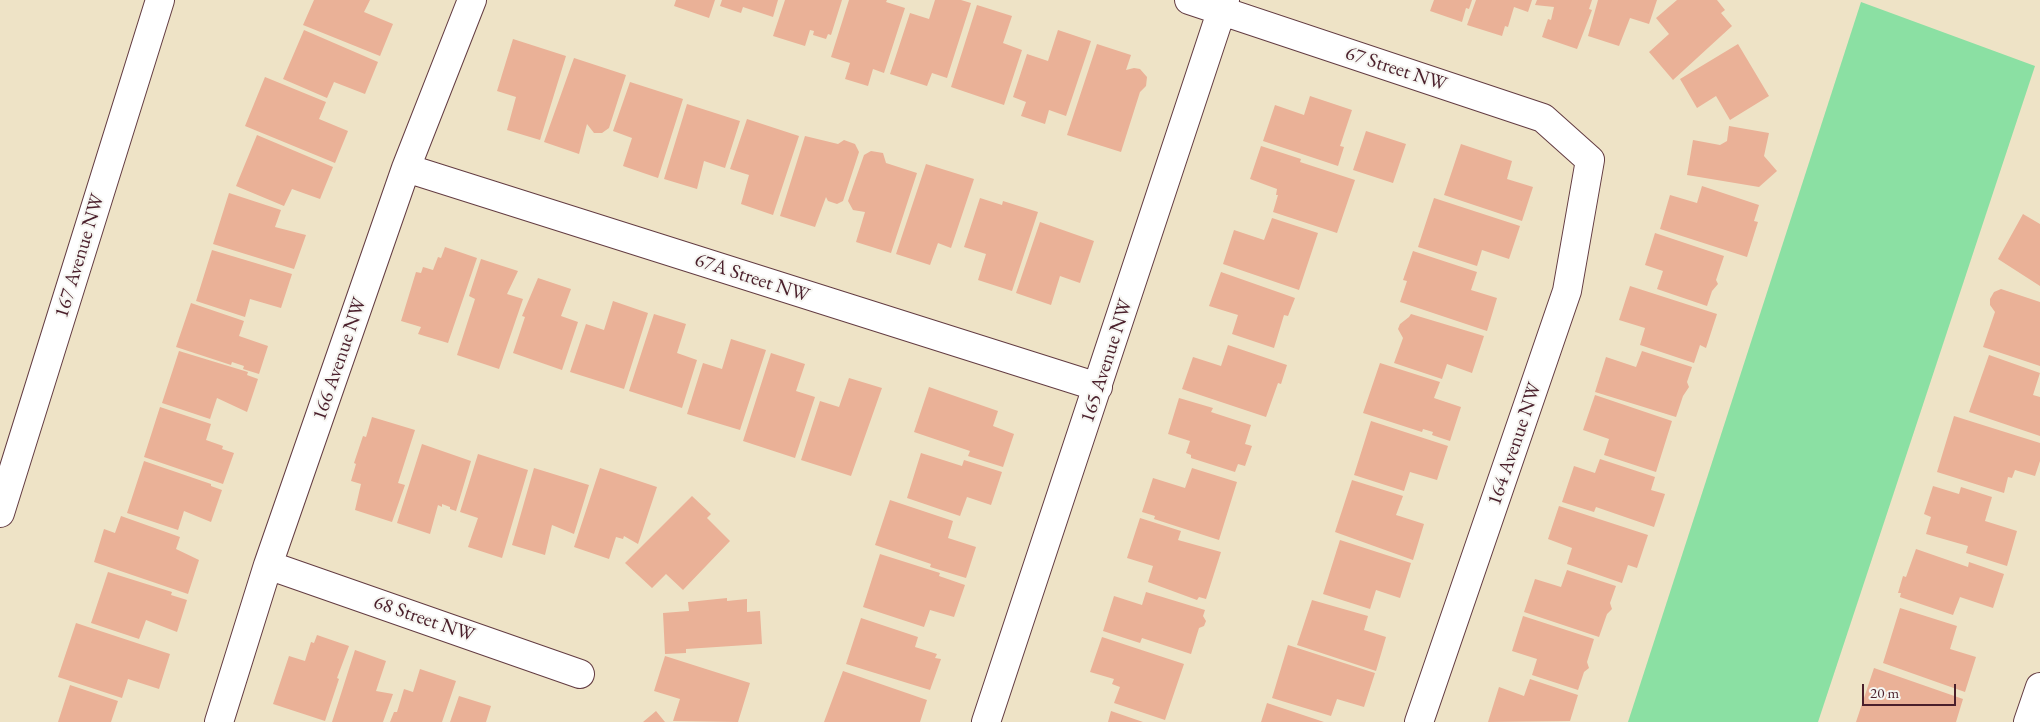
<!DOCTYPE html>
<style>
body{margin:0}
#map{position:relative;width:2040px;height:722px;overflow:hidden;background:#eee3c6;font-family:"EB Garamond",serif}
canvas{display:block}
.scale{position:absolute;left:1862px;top:684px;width:94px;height:22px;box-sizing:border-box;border:2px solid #4a1f2b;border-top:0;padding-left:6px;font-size:15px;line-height:18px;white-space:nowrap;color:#4a1f2b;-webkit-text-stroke:4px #f6f6f2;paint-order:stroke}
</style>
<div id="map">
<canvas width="2040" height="722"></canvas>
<div class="scale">20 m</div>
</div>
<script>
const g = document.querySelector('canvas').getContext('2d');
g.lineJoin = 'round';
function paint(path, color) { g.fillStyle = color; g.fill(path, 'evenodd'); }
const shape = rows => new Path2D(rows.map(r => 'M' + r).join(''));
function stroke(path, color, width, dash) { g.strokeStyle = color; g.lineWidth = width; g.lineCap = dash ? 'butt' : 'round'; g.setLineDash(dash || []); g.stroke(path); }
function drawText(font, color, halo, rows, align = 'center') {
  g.font = font + ' "EB Garamond",serif'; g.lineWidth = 4; g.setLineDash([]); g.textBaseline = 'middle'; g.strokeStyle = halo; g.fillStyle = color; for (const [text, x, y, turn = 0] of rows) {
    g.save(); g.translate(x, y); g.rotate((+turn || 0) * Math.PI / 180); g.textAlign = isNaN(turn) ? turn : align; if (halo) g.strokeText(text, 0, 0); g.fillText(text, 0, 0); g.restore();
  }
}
const green = shape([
 [1861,2,2035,66,1818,722,1628,722]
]);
const building = shape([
 [314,0,370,0,364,12,393,24,380,56,303,25],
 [676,0,715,0,709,18,674,6],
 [722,0,778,0,773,17,743,7,741,13,720,6],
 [785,0,842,0,831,35,828,34,826,39,813,35,814,31,810,30,805,46,773,36],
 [849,0,887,0,886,2,905,8,884,73,873,69,868,86,845,79,850,63,831,57],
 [935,0,961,0,971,3,947,78,932,73,927,86,890,74,910,13,929,19],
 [1434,0,1472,0,1469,9,1466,8,1462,22,1430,11],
 [1476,0,1532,0,1528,12,1514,7,1508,27,1505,26,1502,36,1467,25],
 [1537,0,1592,0,1589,9,1592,10,1577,49,1542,37,1548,19,1551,20,1554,7,1535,5],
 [1598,0,1657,0,1649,24,1630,18,1619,46,1588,36],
 [1677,0,1717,0,1725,10,1721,13,1732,26,1673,80,1649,52,1669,34,1656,18],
 [977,5,1012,16,1003,43,1022,50,1004,105,951,87],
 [304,30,378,62,365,94,334,82,327,98,283,79],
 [1058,30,1091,41,1066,116,1049,110,1045,124,1021,116,1026,102,1013,97,1027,54,1048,61],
 [513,39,566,56,540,140,507,130,516,97,497,91],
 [1097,44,1131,55,1126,70,1134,68,1140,69,1147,77,1146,86,1140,92,1121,152,1067,135],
 [1738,44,1769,96,1730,120,1716,96,1697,108,1680,79],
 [574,58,626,75,609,128,602,133,594,133,587,124,579,154,544,142],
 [265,77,326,102,319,119,348,131,335,163,245,126],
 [630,82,683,99,658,178,623,166,632,138,613,131],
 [1310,96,1352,110,1340,146,1344,147,1338,166,1263,141,1275,105,1304,115],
 [687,104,740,121,725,168,704,161,697,189,664,179],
 [747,119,799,136,773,215,741,204,749,175,730,169],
 [1729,126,1769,133,1764,156,1777,171,1759,187,1687,175,1693,140,1720,145,1727,141],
 [1366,131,1406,144,1393,183,1353,170],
 [257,135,333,167,320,199,292,189,284,206,236,186],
 [805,136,838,144,844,140,855,144,859,152,843,201,837,204,828,201,826,197,815,227,780,216],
 [1461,144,1512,161,1507,179,1533,187,1522,221,1444,195],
 [1261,146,1301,159,1300,162,1355,180,1337,233,1273,212,1278,195,1276,195,1277,189,1250,179],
 [871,151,883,153,886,163,917,173,891,253,856,242,865,212,853,210,848,201,864,155],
 [926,164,974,179,951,248,938,243,930,265,896,254],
 [1702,186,1759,205,1754,221,1758,222,1747,257,1660,229,1670,195,1697,203],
 [229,193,281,210,275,227,306,235,294,269,213,244],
 [980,198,1002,205,1003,201,1038,212,1012,291,978,280,986,254,964,247],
 [1434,198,1520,226,1509,259,1482,250,1477,266,1418,247],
 [2023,214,2040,224,2040,286,1998,259],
 [1272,218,1318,233,1299,290,1223,264,1234,230,1264,240],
 [1040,222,1094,241,1080,283,1060,276,1051,305,1016,293],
 [1655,233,1724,256,1716,280,1718,284,1712,291,1707,306,1657,289,1663,271,1645,265],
 [445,247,477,258,448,343,418,334,421,327,401,321,416,272,421,273,423,267,433,270,438,257,441,258],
 [212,250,292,274,281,308,250,299,245,317,196,301],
 [1413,251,1477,272,1471,290,1497,298,1487,331,1400,302,1407,281,1403,280],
 [481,259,518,271,507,294,523,299,499,369,457,355,475,299,469,296],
 [1221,272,1295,298,1288,316,1284,315,1274,348,1232,334,1238,315,1209,306],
 [538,278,571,289,561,316,578,322,562,370,513,353,525,317,522,316],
 [1630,286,1717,314,1706,348,1700,345,1694,363,1640,345,1645,328,1619,320],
 [2001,289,2040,302,2040,366,1983,347,1995,312,1990,305,1990,299,1994,292],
 [613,301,648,313,624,389,570,372,586,324,604,330],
 [191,303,244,321,239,336,268,346,259,374,243,369,244,366,232,362,231,365,176,347],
 [654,314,686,324,677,353,697,360,682,408,629,391],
 [1411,314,1484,336,1472,373,1447,364,1442,379,1394,363,1403,338,1398,329,1400,324,1409,317],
 [731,339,766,350,740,430,687,414,703,363,722,369],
 [1228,345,1287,365,1281,384,1278,383,1266,417,1182,389,1193,357,1221,366],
 [179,351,248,372,247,375,258,379,247,412,217,398,210,419,162,403],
 [1642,351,1692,367,1687,382,1689,387,1683,396,1676,417,1595,392,1606,357,1636,367],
 [771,353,805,364,796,391,815,397,795,458,743,441],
 [1989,355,2040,373,2033,395,2040,397,2040,436,1969,412],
 [1380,363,1440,382,1434,398,1461,407,1450,441,1432,435,1433,432,1423,429,1422,432,1363,413],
 [849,378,882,388,851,476,801,460,820,401,839,407],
 [929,387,998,411,993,426,1014,434,1003,467,968,456,970,451,914,432],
 [1595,395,1672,421,1656,472,1604,455,1609,439,1583,430],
 [1179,398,1213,408,1211,412,1251,425,1245,444,1252,446,1245,466,1238,464,1235,472,1191,458,1191,455,1186,453,1190,441,1168,434],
 [160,407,211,424,206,440,223,446,222,449,234,453,223,484,144,457],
 [1954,416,2040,443,2040,461,2035,476,2015,470,2012,478,2008,477,2004,493,1937,472],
 [372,417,415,430,398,483,405,485,392,522,355,510,361,484,351,481,356,464,354,463,363,436,366,437],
 [1371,421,1448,446,1437,480,1410,472,1404,491,1354,475],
 [422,444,471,461,456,511,450,509,450,507,442,504,442,507,438,505,430,534,397,523],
 [921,453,962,466,964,460,1002,472,991,505,967,497,960,516,907,498],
 [478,454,528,470,502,558,468,547,478,518,460,512],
 [1600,459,1655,477,1651,490,1665,494,1654,527,1596,507,1594,512,1562,502,1574,466,1595,473],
 [144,461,211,484,211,486,222,490,211,522,184,511,178,530,127,513],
 [534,468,589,485,574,534,552,525,545,555,512,545],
 [600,468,657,487,638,544,624,536,623,539,616,537,609,559,574,547],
 [1192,468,1237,482,1219,540,1154,519,1155,516,1142,512,1153,478,1185,488],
 [1352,480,1403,496,1396,515,1424,524,1413,560,1335,532],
 [1933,486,1959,494,1961,487,1992,497,1985,521,2017,531,2007,566,1966,553,1968,546,1926,534,1931,517,1924,514],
 [692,496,711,514,707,518,730,541,683,590,666,574,652,588,625,563],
 [890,500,953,521,948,538,976,547,966,578,930,567,931,564,875,545],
 [1559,506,1648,535,1637,568,1628,565,1622,583,1567,564,1572,548,1548,539],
 [121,516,180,537,176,549,199,560,188,594,94,562,104,529,115,533],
 [1140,518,1181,531,1178,540,1221,552,1206,599,1199,597,1197,600,1148,582,1153,566,1127,558],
 [1340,540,1411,563,1400,598,1376,590,1370,609,1323,594],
 [1916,549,1968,567,1969,562,2004,574,1993,608,1960,597,1953,615,1900,597,1901,593,1898,593,1903,576,1906,577],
 [880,554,940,573,939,576,965,585,954,617,930,610,924,627,863,607],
 [1567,570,1616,586,1610,603,1612,609,1607,614,1599,637,1524,612,1535,579,1561,587],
 [108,572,172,592,171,595,187,600,177,632,146,620,139,639,91,623],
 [1146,592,1205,610,1203,616,1206,621,1204,626,1199,628,1191,654,1142,638,1140,643,1103,631,1114,596,1142,605],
 [727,598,727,601,747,599,747,612,760,611,762,644,686,649,686,653,665,654,663,613,689,611,688,602],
 [1312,600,1368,616,1364,630,1386,637,1376,671,1297,645],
 [1900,608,1957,626,1950,649,1976,657,1965,692,1883,663],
 [1523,616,1594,639,1587,662,1589,668,1584,672,1578,690,1532,675,1537,659,1512,651],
 [861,618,918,637,915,647,937,654,935,658,941,659,930,690,846,664],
 [76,623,170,654,159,689,128,679,122,698,58,677],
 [317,635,349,646,337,678,339,679,325,721,273,704,289,656,305,661,311,642,314,643],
 [1102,637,1184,664,1165,720,1114,703,1120,687,1112,684,1114,679,1090,672],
 [1288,645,1375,673,1364,707,1337,699,1331,716,1272,698],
 [355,650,386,661,376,691,393,694,383,722,332,722],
 [665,656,750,683,738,722,673,721,680,699,654,691],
 [1874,668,1963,699,1956,722,1856,722],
 [420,669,456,681,442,722,390,722,394,712,397,712,404,689,413,692],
 [843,671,927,700,920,722,824,722],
 [1530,679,1578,695,1570,721,1488,722,1499,687,1524,696],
 [70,685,118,701,111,722,58,722],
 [459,696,491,706,486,722,450,722],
 [1267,703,1324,722,1261,722],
 [656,711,665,722,643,722],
 [1111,711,1143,722,1108,722]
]);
const minor = shape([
 [1189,0,1543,118,1590,160,1567,291,1419,722],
 [406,168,1098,387],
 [268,565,580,674],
 [219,722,268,565,406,168,472,0],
 [986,722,1225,0],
 [2028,722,2040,687]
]);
const major = shape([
 [0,513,160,0]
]);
const streetNames = [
 ["67 Street NW",1396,69,18],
 ["167 Avenue NW",80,256,-73],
 ["67A Street NW",752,278,18],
 ["166 Avenue NW",340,359,-71],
 ["165 Avenue NW",1107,361,-72],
 ["164 Avenue NW",1515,444,-71],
 ["68 Street NW",424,619,19]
];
paint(green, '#8be0a3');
paint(building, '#eab197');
stroke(minor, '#633c42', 30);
stroke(major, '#633c42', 30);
stroke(minor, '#fff', 28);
stroke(major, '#fff', 28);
drawText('20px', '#4a1f2b', '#f6f6f2', streetNames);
</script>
